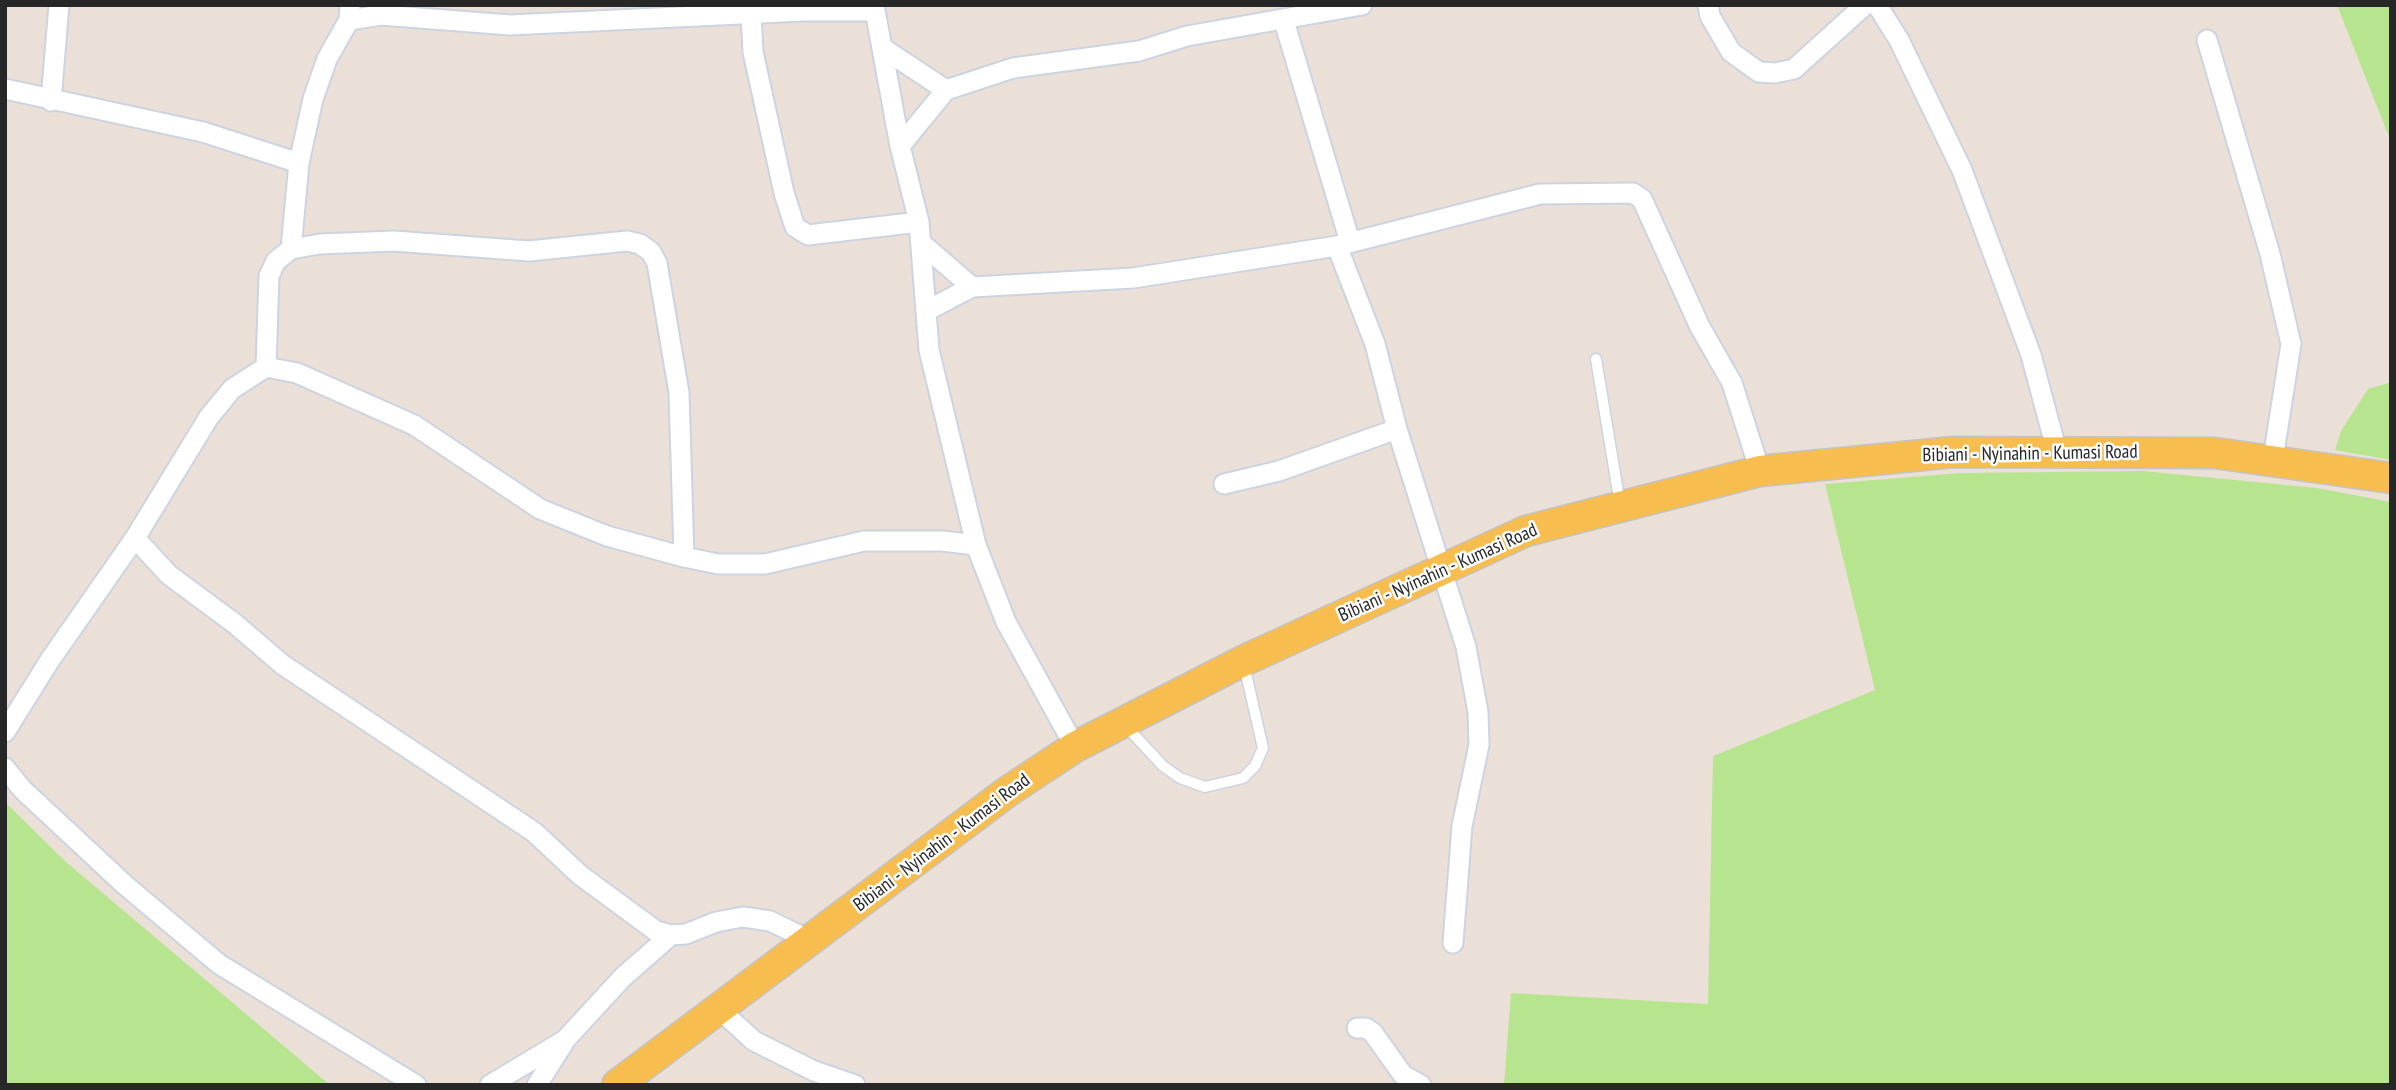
<!DOCTYPE html>
<style>
body{margin:0}
#map{position:relative;width:2396px;height:1090px;overflow:hidden;background:#ebe0d7;font-family:"PT Sans Narrow",sans-serif}
canvas{display:block}
.frame{position:absolute;inset:0;border:7px solid #272727;pointer-events:none}
</style>
<div id="map">
<canvas width="2396" height="1090"></canvas>
<div class="frame"></div>
</div>
<script>
const g = document.querySelector('canvas').getContext('2d');
g.lineJoin = 'round';
function paint(path, color) { g.fillStyle = color; g.fill(path, 'evenodd'); }
const shape = rows => new Path2D(rows.map(r => 'M' + r).join(''));
function stroke(path, color, width, dash) { g.strokeStyle = color; g.lineWidth = width; g.lineCap = dash ? 'butt' : 'round'; g.setLineDash(dash || []); g.stroke(path); }
function drawText(font, color, halo, rows, align = 'center') {
  g.font = font + ' "PT Sans Narrow",sans-serif'; g.lineWidth = 5; g.setLineDash([]); g.textBaseline = 'middle'; g.strokeStyle = halo; g.fillStyle = color; for (const [text, x, y, turn = 0] of rows) {
    g.save(); g.translate(x, y); g.rotate((+turn || 0) * Math.PI / 180); g.textAlign = isNaN(turn) ? turn : align; if (halo) g.strokeText(text, 0, 0); g.fillText(text, 0, 0); g.restore();
  }
}
const green = shape([
 [2337,5,2391,5,2391,142],
 [2391,382,2391,460,2335,450,2341,431,2368,389],
 [2143,471,2317,488,2391,502,2391,1085,1504,1085,1511,993,1708,1004,1713,756,1875,690,1825,484,1960,473],
 [5,802,66,862,330,1085,5,1085]
]);
const lane = shape([
 [1596,359,1620,504],
 [1124,724,1163,766,1180,778,1205,787,1243,778,1255,766,1263,748,1244,665]
]);
const street = shape([
 [874,5,900,146,919,222,929,350,976,545,1006,622,1075,747],
 [1708,5,1710,16,1731,52,1759,72,1775,73,1794,69,1865,5],
 [1877,5,1899,40,1962,170,2031,355,2057,452],
 [751,13,753,52,784,193,795,227,808,235,919,222],
 [349,20,381,15,510,25,803,11,874,11],
 [1284,21,1350,242],
 [2207,40,2270,254,2291,344,2273,459],
 [884,49,946,90],
 [5,89,203,132,299,163],
 [51,101,59,5],
 [900,146,946,90,1013,68,1139,51,1187,36,1362,5],
 [921,243,972,287],
 [1337,246,1375,344,1397,429,1466,647,1478,712,1479,745,1462,826,1453,943],
 [291,249,299,163,313,99,327,59,349,20,350,5],
 [928,310,972,287,1133,278,1337,246,1540,194,1633,193,1642,199,1700,327,1732,383,1760,471],
 [266,367,269,276,276,261,291,249,320,244,394,241,529,251,627,241,640,244,651,252,657,263,679,393,684,557],
 [1224,484,1279,471,1397,429],
 [135,538,169,575,234,623,283,665,534,832,580,875,656,931,671,935,686,934,716,922,743,917,770,921,811,941],
 [5,732,50,660,135,538,209,417,232,389,266,367,297,373,414,425,540,509,607,536,684,557,718,564,765,564,864,541,942,541,976,545],
 [5,768,23,790,125,885,219,964,416,1085],
 [720,1010,754,1041,814,1071,855,1085],
 [1357,1028,1366,1028,1373,1033,1403,1075,1421,1085],
 [490,1085,565,1040,623,977,671,935],
 [537,1085,563,1044]
]);
const primary = shape([
 [617,1085,1007,792,1075,747,1243,661,1526,531,1760,471,1954,452,2215,453,2391,478]
]);
const streetNames = [
 ["Bibiani - Nyinahin - Kumasi Road",2030,454,-1],
 ["Bibiani - Nyinahin - Kumasi Road",1438,573,-24],
 ["Bibiani - Nyinahin - Kumasi Road",942,843,-37]
];
paint(green, '#b7e58f');
stroke(lane, '#ccd3e1', 13);
stroke(street, '#ccd3e1', 23);
stroke(primary, '#c3c3c3', 33);
stroke(lane, '#fff', 10);
stroke(street, '#fff', 19);
stroke(primary, '#f7bd4f', 30);
drawText('19px', '#272727', '#fff', streetNames);
</script>
